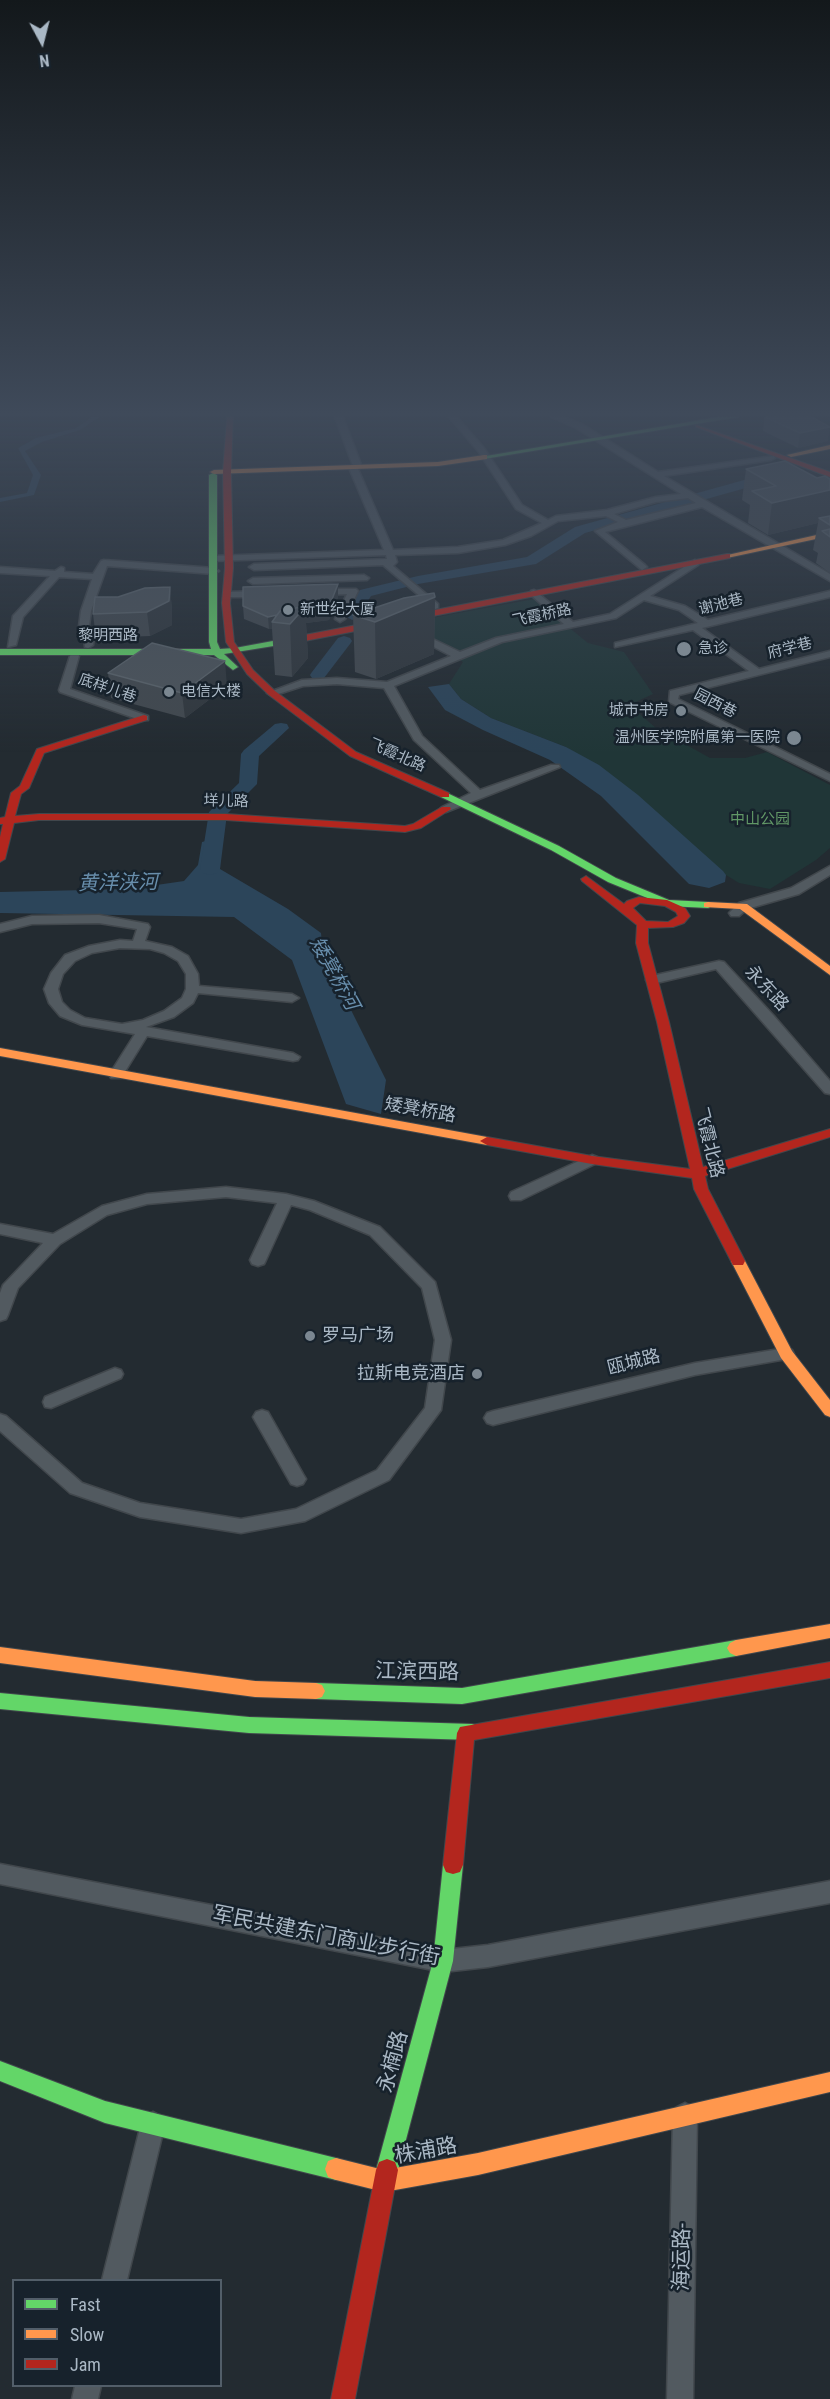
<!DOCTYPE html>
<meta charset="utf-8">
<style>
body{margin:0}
#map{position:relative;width:830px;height:2399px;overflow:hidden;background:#232b31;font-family:"Roboto Condensed",sans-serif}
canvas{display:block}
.legend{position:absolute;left:12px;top:2279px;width:210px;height:108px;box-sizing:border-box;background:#17222c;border:2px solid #525e69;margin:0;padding:8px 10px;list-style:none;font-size:18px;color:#aab8c5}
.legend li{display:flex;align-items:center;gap:12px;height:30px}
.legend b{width:30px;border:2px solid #525e69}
.north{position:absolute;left:12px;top:12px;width:60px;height:60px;-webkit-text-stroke:4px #17222c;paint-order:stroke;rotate:173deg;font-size:16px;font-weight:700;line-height:24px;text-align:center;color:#aab8c5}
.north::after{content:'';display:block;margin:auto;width:21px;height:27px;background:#aab8c5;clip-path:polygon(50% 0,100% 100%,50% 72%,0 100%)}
</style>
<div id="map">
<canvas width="830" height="2399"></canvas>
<ul class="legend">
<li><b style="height:8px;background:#63d668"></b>Fast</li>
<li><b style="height:8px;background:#ff974d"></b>Slow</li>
<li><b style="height:8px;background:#b3261e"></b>Jam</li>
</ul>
<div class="north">N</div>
</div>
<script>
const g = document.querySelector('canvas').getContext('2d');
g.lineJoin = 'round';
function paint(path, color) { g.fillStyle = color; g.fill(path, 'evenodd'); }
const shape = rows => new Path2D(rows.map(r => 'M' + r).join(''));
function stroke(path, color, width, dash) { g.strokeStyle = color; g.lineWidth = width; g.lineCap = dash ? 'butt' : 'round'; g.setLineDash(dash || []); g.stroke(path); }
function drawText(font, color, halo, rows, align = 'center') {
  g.font = font + ' "Roboto Condensed","Noto Sans SC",sans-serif'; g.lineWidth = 5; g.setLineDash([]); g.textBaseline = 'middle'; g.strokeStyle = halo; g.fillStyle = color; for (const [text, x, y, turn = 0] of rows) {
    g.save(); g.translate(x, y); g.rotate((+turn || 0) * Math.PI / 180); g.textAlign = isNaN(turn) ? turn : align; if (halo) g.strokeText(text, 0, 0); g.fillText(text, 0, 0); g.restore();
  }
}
const green = shape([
 [534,599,588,643,624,652,653,694,629,705,656,728,710,758,745,758,767,752,830,785,830,848,816,860,770,889,739,883,726,875,566,747,491,718,461,699,449,684,463,662,410,622]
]);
const water = shape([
 [449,684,461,699,491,718,566,747,599,765,638,795,723,871,726,875,725,882,709,888,689,884,601,796,550,760,483,730,445,710,428,687],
 [221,837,220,869,288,909,321,933,323,954,386,1080,381,1114,346,1104,292,960,234,917,0,913,0,892,129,889,184,881,198,865,202,842]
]);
const canal = shape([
 [92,417,100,417,80,430,42,442,25,451,41,475,34,495,0,502,0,498,27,493,33,475,18,448,36,438,76,428,92,417]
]);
const river = shape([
 [773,472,778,473,780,476,778,479,585,533,536,564,418,584,371,596,357,618,352,620,344,615,360,590,418,576,527,557,575,527,773,472],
 [344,636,350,638,352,641,350,644,324,678,312,678,310,675,312,672,338,638,344,636],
 [281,723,287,724,289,728,259,756,257,784,227,814,220,869,217,873,210,875,203,873,200,869,209,812,239,783,241,754,244,750,275,724,281,723]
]);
const street = shape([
 [335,417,343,417,362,467,358,469,393,550,458,547,503,540,542,523,516,509,478,451,449,417,457,417,484,448,522,505,548,520,556,516,607,510,656,497,681,494,576,428,551,417,563,417,582,424,658,472,774,456,775,458,771,460,664,476,830,574,830,581,702,507,605,532,645,565,647,567,642,570,595,531,618,522,606,516,558,521,531,536,505,545,458,553,395,555,397,562,393,566,438,604,438,608,435,609,383,565,254,570,249,567,254,564,387,559,386,555,211,561,211,557,214,556,384,550,349,468,353,466,335,417],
 [688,498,696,503,626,520,614,514,656,502,688,498],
 [104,560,214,568,219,571,214,574,107,566,91,611,88,633,94,637,93,645,88,648,85,647,84,638,78,634,81,611,92,579,59,577,23,617,16,645,8,647,13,616,50,576,0,573,0,567,55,571,61,567,64,568,64,572,93,574,101,561,104,560],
 [695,560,700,563,698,565,650,596,685,606,708,620,830,591,830,597,702,628,759,669,830,651,830,657,679,695,678,699,830,774,830,781,669,702,670,691,749,671,693,630,615,647,615,643,698,623,679,610,644,600,616,618,502,642,394,686,422,736,480,790,551,765,559,765,560,767,446,812,440,809,442,807,471,793,414,740,384,688,337,684,303,686,272,696,267,693,302,680,337,678,387,682,451,656,413,636,413,632,416,631,460,652,496,638,564,624,531,595,531,591,534,590,573,622,610,614,695,560],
 [364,575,369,578,367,580,253,584,248,581,253,578,364,575],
 [356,589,358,591,345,619,340,622,335,619,347,594,318,595,313,592,318,589,356,589],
 [227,592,264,591,269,594,264,597,224,597,224,593,227,592],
 [72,650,80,652,70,689,148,716,148,720,140,720,60,692,59,690,72,650],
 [830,866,830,875,799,894,747,909,739,916,731,916,729,913,739,903,791,888,830,866],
 [99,915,148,924,150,927,145,941,172,947,188,956,198,974,199,986,292,994,299,998,292,1002,198,993,193,1003,174,1017,146,1027,293,1053,300,1057,298,1060,293,1061,147,1036,121,1078,111,1078,109,1075,135,1034,82,1025,60,1016,49,1003,44,989,51,973,65,955,89,946,120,940,133,941,137,929,99,923,32,924,0,932,0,924,32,916,99,915],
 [120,948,150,949,164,953,178,961,186,974,186,989,182,998,164,1011,143,1020,122,1024,85,1018,70,1010,62,1002,58,989,63,974,75,961,92,953,120,948],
 [719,961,724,962,774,1016,830,1081,830,1094,825,1093,716,969,652,984,646,980,647,977,719,961],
 [592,1155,597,1157,599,1160,597,1163,521,1200,511,1200,509,1196,511,1192,592,1155],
 [226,1187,286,1194,314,1201,380,1227,435,1282,451,1340,441,1410,389,1480,305,1521,241,1533,140,1517,70,1493,0,1431,0,1414,6,1416,82,1483,140,1503,241,1519,296,1509,377,1470,425,1408,435,1340,422,1288,370,1235,310,1210,291,1205,266,1260,264,1264,258,1266,252,1264,250,1260,277,1203,226,1197,147,1204,107,1215,60,1244,18,1288,8,1315,6,1319,0,1321,0,1293,3,1285,43,1243,0,1234,0,1224,53,1234,102,1206,147,1194,226,1187],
 [786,1348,792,1350,794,1354,792,1358,695,1375,493,1425,487,1423,484,1418,487,1413,493,1411,695,1363,786,1348],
 [115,1368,121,1370,123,1374,121,1378,51,1408,45,1407,43,1402,45,1397,115,1368],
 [262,1410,268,1412,303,1474,306,1479,303,1484,297,1486,291,1484,253,1417,256,1412,262,1410],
 [0,1864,443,1950,488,1945,830,1881,830,1903,488,1967,443,1972,0,1884,0,1864],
 [685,2103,693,2107,697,2115,693,2399,667,2399,673,2115,677,2107,685,2103],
 [153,2112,161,2116,165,2124,127,2280,102,2280,141,2124,145,2116,153,2112],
 [75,2386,101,2386,98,2399,72,2399,75,2386]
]);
const fast = shape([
 [719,417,738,417,484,459,480,457,719,417],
 [213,473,217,475,217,642,220,649,235,648,289,638,292,639,292,643,224,654,238,667,233,670,214,655,0,655,0,649,211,649,209,642,209,475,213,473],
 [445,792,559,846,616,878,669,900,708,902,714,905,708,908,667,906,608,882,551,850,441,797,440,795,445,792],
 [736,1640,742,1643,745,1648,742,1653,736,1656,462,1704,316,1699,310,1697,307,1691,310,1685,316,1683,462,1688,736,1640],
 [0,1693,249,1717,472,1724,478,1726,481,1732,478,1738,472,1740,249,1733,0,1709,0,1693],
 [453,1856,460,1858,463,1865,453,1961,398,2170,395,2178,387,2181,379,2178,376,2170,433,1961,443,1865,446,1858,453,1856],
 [0,2061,105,2101,336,2158,344,2161,347,2169,344,2177,336,2180,105,2123,0,2081,0,2061]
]);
const slow = shape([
 [830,445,830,449,791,457,787,455,830,445],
 [484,455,487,455,487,459,438,466,214,474,210,472,214,470,438,462,484,455],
 [830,532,830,536,727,558,723,556,830,532],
 [708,902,747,904,830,966,830,975,740,909,704,907,704,903,708,902],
 [0,1048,487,1137,494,1141,487,1145,0,1056,0,1048],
 [738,1256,745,1261,792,1351,830,1400,830,1417,825,1415,781,1358,731,1261,738,1256],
 [830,1624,830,1638,736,1656,730,1653,727,1648,730,1643,736,1640,830,1624],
 [0,1647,255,1681,316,1683,322,1685,325,1691,322,1697,316,1699,255,1697,0,1663,0,1647],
 [830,2072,830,2092,478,2175,384,2192,336,2180,328,2177,325,2169,328,2161,336,2158,384,2170,478,2153,830,2072]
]);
const jam = shape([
 [227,417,233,417,231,472,233,568,230,603,234,642,253,670,275,691,356,752,449,793,449,797,441,797,350,756,269,695,247,674,226,642,222,603,225,568,223,472,227,417],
 [696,425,830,472,830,477,696,427,696,425],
 [727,554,730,554,730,558,289,644,285,641,289,638,727,554],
 [144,715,147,716,147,720,44,753,29,788,21,794,15,816,39,814,226,814,405,826,413,824,442,807,450,807,451,809,421,828,405,832,226,820,39,820,14,823,5,859,0,862,0,837,3,824,0,824,0,818,5,817,11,793,20,786,37,749,144,715],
 [586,876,624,904,627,901,639,897,667,900,685,908,690,916,684,923,673,927,648,928,648,943,669,1022,703,1167,830,1129,830,1137,705,1176,708,1189,745,1261,743,1265,733,1265,694,1189,692,1178,592,1164,487,1145,480,1141,487,1137,592,1156,690,1169,657,1022,636,943,637,925,582,881,581,879,586,876],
 [640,903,665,906,676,912,678,916,668,922,646,921,633,908,640,903],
 [830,1662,830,1678,474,1740,463,1865,460,1872,453,1874,446,1872,443,1865,457,1733,460,1727,830,1662],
 [387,2159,395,2162,398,2170,355,2399,331,2399,376,2170,379,2162,387,2159]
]);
const wall = shape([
 [764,417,828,441,798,448,763,431],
 [746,469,830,479,830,573,816,563,818,553,813,550,818,523,768,535,748,523,750,505,742,500],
 [170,587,172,611,172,625,150,636,96,638,93,614,118,597],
 [338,597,329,620,306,623,308,658,292,677,275,675,272,629,269,629,244,619,243,606],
 [435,597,434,654,376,679,355,672,353,615],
 [108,673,227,686,185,718,111,698]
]);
const shadedWall = shape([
 [830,427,828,441,798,448,800,433],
 [830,490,830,521,819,518,818,523,768,535,772,503],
 [338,584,338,597,329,620,306,623,308,658,292,677,290,624,272,622,272,629,269,629,268,617,306,606],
 [170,587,172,611,172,625,150,636,147,612],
 [435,597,434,654,376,679,375,622],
 [225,661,227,686,185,718,182,693]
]);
const building = shape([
 [765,417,812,417,830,427,800,433,765,417],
 [785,461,817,478,825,476,830,479,830,490,772,503,752,491,776,486,746,469,785,461],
 [830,516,830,525,819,518,830,516],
 [830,529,830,537,822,531,830,529],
 [338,584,329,607,306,611,306,606,280,611,277,615,268,617,243,606,243,587,338,584],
 [170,587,169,601,147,612,93,614,95,597,118,597,145,588,170,587],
 [434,593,435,597,375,622,353,615,404,598,434,593],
 [306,606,290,624,272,622,280,611,306,606],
 [152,643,225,661,182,693,108,673,152,643]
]);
const markers = [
 [288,610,6,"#7b8791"],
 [684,649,8,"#7b8791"],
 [169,692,6,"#7b8791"],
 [681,711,6,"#7b8791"],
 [794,738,8,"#7b8791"],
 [310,1336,6,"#7b8791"],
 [477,1374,6,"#7b8791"]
];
const farStreetnames = [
 ["谢池巷",721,605,-14],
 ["飞霞桥路",542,616,-12],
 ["黎明西路",108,636],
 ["府学巷",790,649,-14],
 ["底样儿巷",107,689,19],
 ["园西巷",715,704,27],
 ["飞霞北路",397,756,24],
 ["垟儿路",226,802,1]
];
const farPoinames = [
 ["新世纪大厦",300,610],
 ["急诊",698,649],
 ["电信大楼",181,692],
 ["城市书房",669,711,"right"],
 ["温州医学院附属第一医院",780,738,"right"]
];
const farParknames = [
 ["中山公园",760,820]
];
const streetNames = [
 ["永东路",766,989,47],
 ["矮凳桥路",420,1111,10],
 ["飞霞北路",708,1143,76],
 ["瓯城路",634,1363,-14]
];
const poiNames = [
 ["罗马广场",322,1336],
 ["拉斯电竞酒店",465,1374,"right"]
];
const waterNames = [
 ["黄洋浃河",118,884,-1],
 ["矮凳桥河",333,974,61]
];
const nearStreetnames = [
 ["江滨西路",417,1673,1],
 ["军民共建东门商业步行街",326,1937,11],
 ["永楠路",394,2062,-75],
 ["株浦路",426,2152,-10],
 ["海运路-",683,2257,-89]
];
paint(green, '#203637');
paint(water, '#2c455a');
paint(canal, '#2c455a');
paint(river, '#2c455a');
stroke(street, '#41474c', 3);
stroke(fast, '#41474c', 2);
stroke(slow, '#41474c', 2);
stroke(jam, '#41474c', 2);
paint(street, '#525a60');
paint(fast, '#63d668');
paint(slow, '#ff974d');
paint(jam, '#b3261e');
paint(wall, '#42494f');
paint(shadedWall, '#31383e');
paint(building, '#4d555c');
stroke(building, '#5c656c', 1.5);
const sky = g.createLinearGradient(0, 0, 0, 753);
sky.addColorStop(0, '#13181b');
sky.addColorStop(0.55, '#3f4a5a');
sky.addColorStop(1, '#3f4a5a00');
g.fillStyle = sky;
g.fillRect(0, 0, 830, 753);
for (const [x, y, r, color] of markers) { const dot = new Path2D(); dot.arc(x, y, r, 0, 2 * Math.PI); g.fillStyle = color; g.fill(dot); stroke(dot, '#17222c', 2); }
drawText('15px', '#aab8c5', '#17222c', farStreetnames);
drawText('15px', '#aab8c5', '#17222c', farPoinames, 'left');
drawText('15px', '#619766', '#17222c', farParknames);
drawText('18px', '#aab8c5', '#17222c', streetNames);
drawText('18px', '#aab8c5', '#17222c', poiNames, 'left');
drawText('italic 20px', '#688eac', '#17222c', waterNames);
drawText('21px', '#aab8c5', '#17222c', nearStreetnames);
</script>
